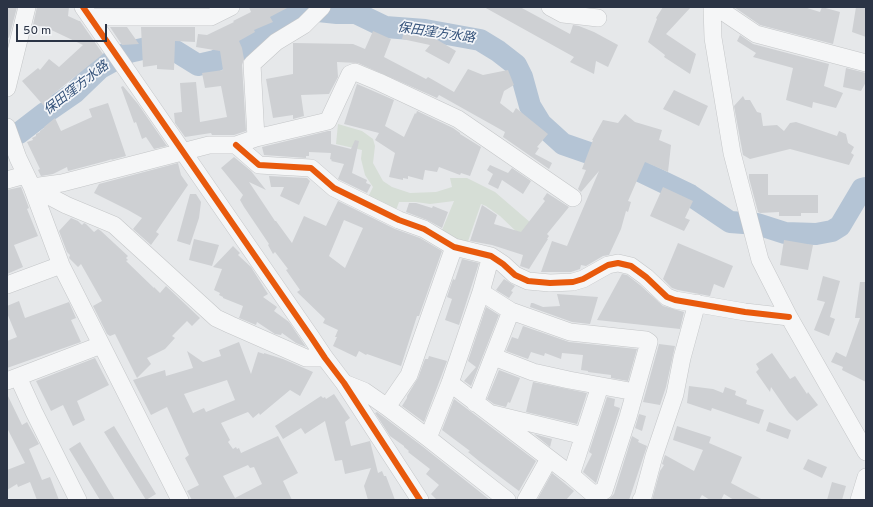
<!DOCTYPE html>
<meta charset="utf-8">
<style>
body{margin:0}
#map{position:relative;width:873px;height:507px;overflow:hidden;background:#e6e8ea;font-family:Overpass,sans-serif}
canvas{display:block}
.frame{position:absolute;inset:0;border:8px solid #2b3445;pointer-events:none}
.scale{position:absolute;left:16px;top:24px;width:91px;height:18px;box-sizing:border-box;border:2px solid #2b3445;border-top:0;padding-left:5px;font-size:12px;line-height:14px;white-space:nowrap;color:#2b3445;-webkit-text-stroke:3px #f4f6f9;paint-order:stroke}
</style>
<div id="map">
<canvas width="873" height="507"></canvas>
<div class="frame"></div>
<div class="scale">50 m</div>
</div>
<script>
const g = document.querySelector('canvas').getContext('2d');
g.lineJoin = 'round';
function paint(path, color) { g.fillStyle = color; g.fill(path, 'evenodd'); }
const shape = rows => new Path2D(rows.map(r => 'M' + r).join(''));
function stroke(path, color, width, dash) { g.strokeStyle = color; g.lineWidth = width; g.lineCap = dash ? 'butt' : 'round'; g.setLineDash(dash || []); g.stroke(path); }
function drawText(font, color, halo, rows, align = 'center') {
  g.font = font + ' Overpass,"Noto Sans JP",sans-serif'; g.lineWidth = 3.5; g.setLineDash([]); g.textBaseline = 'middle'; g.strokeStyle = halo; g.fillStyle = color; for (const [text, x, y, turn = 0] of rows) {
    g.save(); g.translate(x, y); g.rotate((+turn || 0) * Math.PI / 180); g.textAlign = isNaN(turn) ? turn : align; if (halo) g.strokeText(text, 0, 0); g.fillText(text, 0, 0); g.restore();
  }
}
const green = shape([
 [338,124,362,131,373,139,375,146,373,163,383,181,392,187,410,193,436,192,452,187,450,178,467,178,495,192,531,223,521,236,500,216,486,206,481,204,466,247,440,235,454,201,430,204,416,202,399,202,395,213,367,199,373,187,365,175,361,159,362,150,336,144]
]);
const river = shape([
 [7,137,19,133,45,113,74,93,100,68,129,52,160,45,169,47,198,65,215,61,253,43,275,25,295,12,309,10,337,13,356,13,385,27,425,30,480,40,498,51,516,65,522,77,530,106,541,124,563,144,638,170,690,195,730,222,757,224,785,233,816,234,832,231,840,226,862,189,866,188]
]);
const building = shape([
 [7,7,17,7,9,38,7,37],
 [37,7,69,7,68,16,79,21,80,21,103,54,51,96,53,98,44,106,22,81,38,68,40,70,49,59,59,67,83,45,45,27,33,25],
 [249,7,289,7,270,17,273,22,254,30,255,32,239,41,242,48,244,59,242,65,246,131,234,135,212,135,211,133,185,137,175,123,174,113,182,112,180,83,196,82,200,122,227,117,221,86,205,88,202,73,223,70,220,51,196,47,198,34,207,35,234,22,233,21,251,12],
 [484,7,520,7,570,34,573,25,579,26,594,32,618,45,608,67,596,61,594,74,570,62,574,57],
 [663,7,691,7,666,34,696,54,690,74,664,57,665,55,648,42,657,19,656,18],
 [734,7,804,7,820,12,822,7,840,12,833,44,760,25],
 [856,7,866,7,866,37,852,32],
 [110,27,127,27,139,44,122,45],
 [141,27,195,27,195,42,175,41,174,70,157,69,157,65,143,67],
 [373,31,391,39,384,57,426,79,428,77,454,92,468,69,483,75,508,70,514,85,504,91,500,103,513,113,516,108,548,134,537,147,539,148,535,154,552,163,549,169,503,137,505,132,439,95,437,98,358,63,337,62,338,77,329,94,301,95,304,116,293,119,293,115,273,118,266,79,293,74,293,43,353,44,365,49],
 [404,31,431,36,456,51,449,64,425,51,430,45,402,39],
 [740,35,753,44,829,64,824,86,843,93,836,108,813,102,812,108,786,100,793,68,753,57,756,53,737,41],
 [846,68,866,73,866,82,861,91,843,87],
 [357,84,394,100,385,126,404,137,415,113,416,114,417,111,453,128,460,133,460,134,481,147,470,176,461,173,460,175,439,167,437,172,425,170,423,180,408,176,408,179,403,178,403,180,389,177,395,153,375,140,379,133,344,124],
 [123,86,138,104,167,146,154,149,146,137,142,139,136,122,134,123,121,87],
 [674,90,708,106,699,126,663,109],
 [743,96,745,100,750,100,757,112,761,113,763,126,777,125,784,131,790,123,796,122,837,136,839,131,846,134,848,143,854,147,851,153,854,155,849,165,790,149,750,159,743,155,734,106],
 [108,103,126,156,111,160,112,159,106,161,68,171,67,167,53,174,41,176,38,170,40,169,27,142,33,140,32,138,36,136,36,134,40,132,40,131,44,128,44,127,55,118,61,131,92,117,89,109],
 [625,114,635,122,662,130,659,140,671,145,668,172,645,162,628,201,631,202,628,212,626,211,621,229,609,255,603,256,586,266,581,265,580,269,571,272,541,272,552,241,567,246,599,171,581,192,578,189,586,170,582,169,593,140,592,140,603,120,618,123],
 [328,131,331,131,331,144,351,149,355,140,359,141,352,173,367,180,366,183,371,185,367,193,338,179,344,164,331,161,332,160,330,159,331,153,309,152,309,156,306,156,306,158,264,155,262,147],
 [234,157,251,171,266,190,249,182,275,221,276,221,292,243,304,216,326,226,338,201,395,229,420,238,442,251,419,316,417,316,401,366,367,354,366,355,359,351,356,357,333,346,337,337,335,337,338,330,323,323,325,319,297,292,300,290,286,270,288,269,275,252,273,254,268,245,269,244,244,207,240,200,243,195,221,168],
 [344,220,363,228,345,268,329,256],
 [178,163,181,175,188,185,156,232,159,234,151,245,133,229,142,218,128,210,94,193,99,184],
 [490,165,508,173,512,168,531,181,523,194,502,180,498,189,488,184,493,174,487,170],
 [749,174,768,174,768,195,818,195,818,213,801,213,801,216,779,216,779,212,760,213,758,212,749,178],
 [269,176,307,178,310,181,299,205,280,196,284,187,271,187],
 [21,187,29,208,27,209,38,236,14,245,23,267,7,274,7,190],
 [663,187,693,201,685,218,690,220,684,231,650,216],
 [547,193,569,207,547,234,549,236,547,239,548,239,529,269,520,266,523,255,492,245,470,241,482,205,497,215,494,224,521,232,545,201,543,199],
 [190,194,196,194,201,202,199,218,190,245,177,241],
 [409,203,416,203,432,208,433,206,448,212,442,228,427,220,406,212],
 [71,218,78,221,82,225,84,223,86,224,94,232,98,229,101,231,128,256,126,258,128,260,126,261,154,288,154,287,160,293,166,286,200,318,192,326,187,321,172,336,175,338,165,349,147,358,151,364,137,378,115,334,110,336,107,334,93,306,102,301,81,264,78,267,69,258,70,255,67,252,59,231],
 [194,239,219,245,212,266,189,260],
 [784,240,813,245,808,270,780,265],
 [678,243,733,266,724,288,714,284,710,296,678,290,672,288,663,279],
 [233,246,240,253,238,255,251,267,268,294,263,297,277,307,274,311,289,322,306,347,296,343,282,333,281,335,275,334,257,322,256,325,239,318,243,306,223,298,223,297,219,295,220,293,214,290,222,269,213,267],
 [462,259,479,263,459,325,445,320,452,299,447,297,453,279,455,280],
 [622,274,627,275,640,285,663,306,684,312,680,329,597,320],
 [823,276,840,281,830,317,835,319,829,336,814,330,825,302,817,300],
 [504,279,515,286,511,291,513,292,509,298,496,290],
 [860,282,866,282,866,382,842,370,843,367,831,362,836,352,846,357,860,318,855,318],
 [557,294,598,297,590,324,572,322,530,307,531,303,533,303,543,307,560,306],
 [19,301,25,318,69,302,76,318,71,320,81,342,7,368,7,341,17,337,7,313,7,306],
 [486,307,499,315,471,386,464,381,476,367,468,361],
 [523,326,569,342,637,349,628,381,611,378,611,375,588,372,588,371,581,370,583,355,562,353,561,359,545,353,544,356,531,352,528,359,506,351,512,337,518,339],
 [239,342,251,374,258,352,264,354,264,353,283,359,313,372,300,396,290,390,260,415,259,413,253,418,248,412,221,423,230,440,228,442,233,449,236,447,237,449,239,448,241,453,278,436,298,473,283,481,292,500,192,500,187,491,199,485,185,458,189,455,167,407,151,415,133,380,165,370,166,376,193,368,187,351,203,362,221,356,219,350],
 [227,380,235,400,206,412,204,408,193,413,184,394],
 [248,465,250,468,254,467,262,484,235,498,223,476],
 [659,344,675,346,666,387,660,405,643,402],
 [772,353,790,379,795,376,807,394,808,392,818,405,797,421,789,413,771,387,770,392,756,372,759,369,756,364],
 [429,356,447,361,424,422,402,406,407,398,407,396,418,378,425,359,428,359],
 [95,358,109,385,77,401,85,420,73,426,63,405,51,411,36,381],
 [499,370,520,378,510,403,508,402,506,407,494,404,487,399],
 [533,382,587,393,577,424,526,412],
 [689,386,713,389,723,393,725,387,736,391,735,395,747,400,746,404,764,410,759,424,712,408,711,411,687,403],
 [7,394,22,425,27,422,39,444,29,449,42,480,50,477,59,500,37,500,30,482,18,487,17,484,7,490,7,470,25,463,7,428],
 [334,394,350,418,345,422,351,446,370,441,378,473,382,471,384,476,386,476,395,500,368,500,364,486,371,468,345,474,342,460,335,461,325,421,305,434,301,428,283,439,275,426,321,396,323,398,325,397,326,399],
 [607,397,615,399,614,406,620,408,596,483,583,472,592,454,589,452],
 [454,399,536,461,519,491,479,461,468,452,470,451,442,430],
 [377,412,422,446,490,500,437,500,431,494,439,485,426,474,430,469,408,452,409,451,404,447,404,446,390,436,375,413],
 [639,414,646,416,642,431,635,428],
 [769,422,791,430,788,439,766,431],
 [114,426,156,494,146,500,104,432],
 [677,426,711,437,709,443,742,457,731,483,763,500,734,500,724,494,721,500,710,500,702,495,699,500,652,500,660,471,664,465,662,464,665,455,694,471,703,450,673,440],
 [534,434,552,439,550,447],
 [632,436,639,440,638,442,647,446,629,500,608,500,614,494],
 [80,442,115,500,100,500,69,449],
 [808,459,827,467,822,478,803,469],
 [552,473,574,491,566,500,537,500],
 [832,482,846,486,842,500,827,500]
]);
const minor = shape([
 [83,7,311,337,325,358,344,383,420,500],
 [550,7,563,14,598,18],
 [712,7,713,38,732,153,760,260,789,317,866,452],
 [716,7,756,34,866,63],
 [90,17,211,17,231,7],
 [7,88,27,7],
 [7,127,18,158,32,187,61,265,180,500],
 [256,138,328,121,350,74,355,72,379,82,458,119,573,198],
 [236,145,259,165,311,168,334,188,399,220,424,229,454,247,491,256,503,264,515,275,528,281,550,283,573,282,583,279,608,265,618,263,631,266,646,277,667,297,675,300,745,312,789,317],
 [7,180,25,175],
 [32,187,62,183,209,145,236,145,256,138,252,64,276,42,304,25,322,7],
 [32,187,66,205,114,225,216,318,231,325,306,358,325,358],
 [7,285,61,265],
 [494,357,533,372,569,380,635,392],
 [18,377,34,412,78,500],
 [7,381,101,345],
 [344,383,364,391,387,407,428,438,507,500],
 [450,383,571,475,593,494,604,491,628,417,649,342,646,340,570,332,511,311,481,292],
 [475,403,511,311],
 [387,407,409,375,454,247],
 [493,414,584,436],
 [428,438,450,383,481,292,491,256],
 [571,475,600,386],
 [526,500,549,459],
 [641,500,643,497,654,456,675,394,682,358,697,303],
 [859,500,866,477]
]);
const cycleway = shape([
 [83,7,311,337,325,358,344,383,420,500],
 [236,145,259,165,311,168,334,188,399,220,424,229,454,247,491,256,503,264,515,275,528,281,550,283,573,282,583,279,608,265,618,263,631,266,646,277,667,297,675,300,745,312,789,317]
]);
const waterNames = [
 ["保田窪方水路",436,34,8],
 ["保田窪方水路",77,89,-38]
];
paint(green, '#d6ded6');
stroke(river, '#b4c4d5', 22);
paint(building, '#ced0d3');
stroke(minor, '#c4c6c8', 18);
stroke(minor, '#f5f6f7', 17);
stroke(cycleway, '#e8590c', 6);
drawText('italic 13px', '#34527a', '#f4f6f9', waterNames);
</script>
